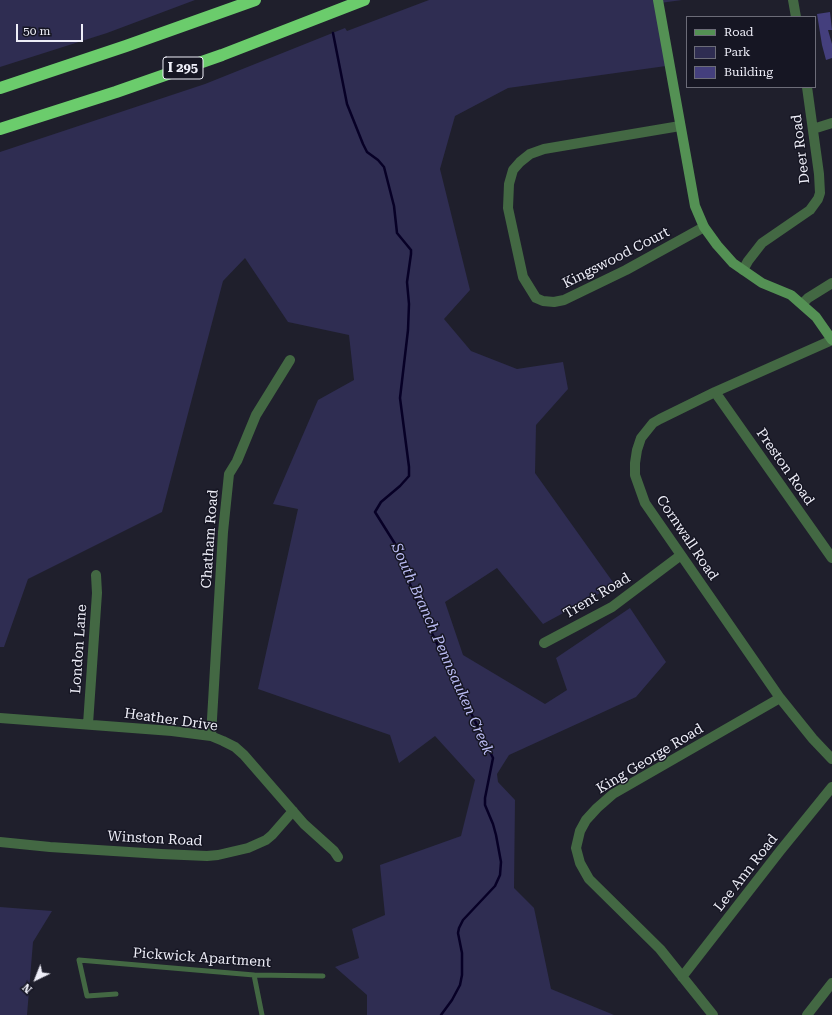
<!DOCTYPE html>
<style>
body{margin:0}
#map{position:relative;width:832px;height:1015px;overflow:hidden;background:#1f1f2c;font-family:"Roboto Serif",serif}
canvas{display:block}
.legend{position:absolute;left:686px;top:16px;width:130px;height:72px;box-sizing:border-box;background:#161623;border:1px solid #6c6c78;margin:0;padding:5px 7px;list-style:none;font-size:12px;color:#eeeef8}
.legend li{display:flex;align-items:center;gap:8px;height:20px}
.legend b{width:20px;border:1px solid #6c6c78}
.north{position:absolute;left:16px;top:959px;width:40px;height:40px;-webkit-text-stroke:3px #161623;paint-order:stroke;rotate:223deg;font-size:11px;font-weight:700;line-height:16px;text-align:center;color:#eeeef8}
.north::after{content:'';display:block;margin:auto;width:14px;height:18px;background:#eeeef8;clip-path:polygon(50% 0,100% 100%,50% 72%,0 100%)}
.scale{position:absolute;left:16px;top:24px;width:67px;height:18px;box-sizing:border-box;border:2px solid #eeeef8;border-top:0;padding-left:5px;font-size:12px;line-height:14px;white-space:nowrap;color:#eeeef8;-webkit-text-stroke:3px #161623;paint-order:stroke}
</style>
<div id="map">
<canvas width="832" height="1015"></canvas>
<ul class="legend">
<li><b style="height:5px;background:#549154"></b>Road</li>
<li><b style="height:11px;background:#2f2d52"></b>Park</li>
<li><b style="height:11px;background:#443f7d"></b>Building</li>
</ul>
<div class="north">N</div>
<div class="scale">50 m</div>
</div>
<script>
const g = document.querySelector('canvas').getContext('2d');
g.lineJoin = 'round';
function paint(path, color) { g.fillStyle = color; g.fill(path, 'evenodd'); }
const shape = rows => new Path2D(rows.map(r => 'M' + r).join(''));
function stroke(path, color, width, dash) { g.strokeStyle = color; g.lineWidth = width; g.lineCap = dash ? 'butt' : 'round'; g.setLineDash(dash || []); g.stroke(path); }
function drawText(font, color, halo, rows, align = 'center') {
  g.font = font + ' "Roboto Serif",serif'; g.lineWidth = 3; g.setLineDash([]); g.textBaseline = 'middle'; g.strokeStyle = halo; g.fillStyle = color; for (const [text, x, y, turn = 0] of rows) {
    g.save(); g.translate(x, y); g.rotate((+turn || 0) * Math.PI / 180); g.textAlign = isNaN(turn) ? turn : align; if (halo) g.strokeText(text, 0, 0); g.fillText(text, 0, 0); g.restore();
  }
}
const green = shape([
 [0,0,195,0,107,33,0,67],
 [429,0,682,0,660,3,666,66,508,88,455,116,440,169,470,290,444,319,471,351,517,369,563,362,568,389,536,425,535,473,615,585,543,624,497,568,445,602,463,655,545,704,567,690,556,658,630,608,666,662,636,697,509,755,497,774,498,782,515,800,514,888,534,908,551,989,614,1015,367,1015,367,995,335,967,359,958,352,929,385,915,380,865,461,836,475,780,435,736,399,763,390,735,258,689,298,509,273,504,318,400,354,380,349,335,288,322,245,258,223,281,162,512,28,579,4,647,0,647,0,152,205,84,345,28,347,31],
 [0,907,52,911,33,942,27,1015,0,1015]
]);
const stream = shape([
 [333,33,347,104,363,144,367,152,378,160,384,167,394,206,397,233,411,250,411,254,407,282,409,304,408,330,400,398,409,467,409,476,400,486,381,502,375,512,402,555,409,582,422,613,493,758,485,798,485,805,493,824,496,835,501,862,500,875,495,886,463,920,459,928,458,933,462,953,462,975,460,985,452,1000,441,1015]
]);
const building = shape([
 [830,12,832,30,828,30,832,44,832,58,826,60,822,45,817,14]
]);
const lane = shape([
 [254,975,262,1015],
 [116,994,87,996,79,960,254,975,323,976]
]);
const street = shape([
 [793,0,796,17],
 [680,126,544,149,530,154,520,162,513,170,509,184,508,208,523,277,536,298,543,301,554,302,564,300,626,270,704,227],
 [813,129,832,123],
 [743,270,748,261,762,243,810,210,818,199,820,193,819,174,807,87],
 [802,304,808,298,832,283],
 [832,340,715,392,660,419,653,423,641,438,637,450,635,463,635,475,645,503,780,698,813,739,832,759],
 [715,392,832,558],
 [544,643,612,607,681,555],
 [0,718,172,731,211,736,223,741,235,747,244,755,304,824,334,851,338,857],
 [88,724,97,593,96,575],
 [211,736,223,532,229,474,237,461,256,415,290,360],
 [0,842,50,847,161,854,207,856,218,855,248,848,266,840,272,835,293,811],
 [682,977,780,851,832,787],
 [713,1015,660,949,589,879,580,863,576,848,580,831,586,820,597,808,613,794,780,698],
 [807,1015,832,983]
]);
const secondary = shape([
 [658,0,695,206,704,227,717,245,733,263,762,283,791,295,816,317,832,340]
]);
const highway = shape([
 [0,88,126,46,255,0],
 [0,129,116,92,222,55,364,0]
]);
const shields = [
 [183,68,40]
];
const shieldNames = [
 ["I 295",183,68]
];
const streetNames = [
 ["Deer Road",801,149,-97],
 ["Kingswood Court",616,258,-27],
 ["Preston Road",785,467,55],
 ["Cornwall Road",687,538,56],
 ["Chatham Road",210,539,-86],
 ["Trent Road",597,596,-31],
 ["London Lane",79,649,-86],
 ["Heather Drive",171,720,8],
 ["King George Road",650,759,-31],
 ["Winston Road",155,839,3],
 ["Lee Ann Road",746,873,-52],
 ["Pickwick Apartment",202,958,4]
];
const waterNames = [
 ["South Branch Pennsauken Creek",442,649,66]
];
paint(green, '#2f2d52');
stroke(stream, '#070026', 2.5);
paint(building, '#443f7d');
stroke(lane, '#436843', 5);
stroke(street, '#436843', 10);
stroke(secondary, '#549154', 10);
stroke(highway, '#6bcc6c', 12);
for (const [x, y, w] of shields) { const box = new Path2D(); box.roundRect(x - w / 2, y - 11, w, 22, 3); g.fillStyle = '#161623'; g.fill(box); stroke(box, '#eeeef8', 1); }
drawText('bold 13px', '#eeeef8', null, shieldNames);
drawText('14px', '#eeeef8', '#161623', streetNames);
drawText('italic 15px', '#bbbcf4', '#161623', waterNames);
</script>
